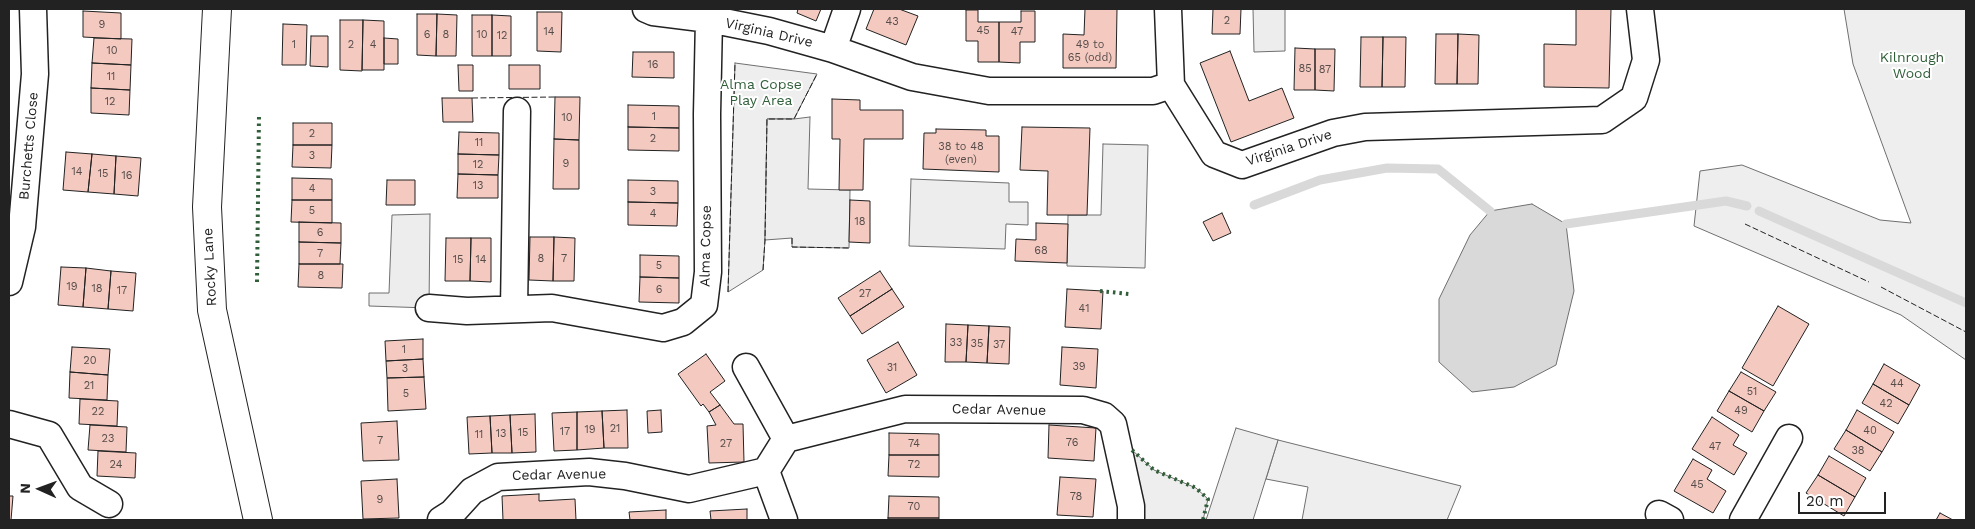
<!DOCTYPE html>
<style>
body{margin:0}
#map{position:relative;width:1975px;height:529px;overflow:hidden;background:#fff;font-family:"Work Sans",sans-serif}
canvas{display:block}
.frame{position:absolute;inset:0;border:10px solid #222;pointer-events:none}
.north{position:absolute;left:15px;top:464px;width:50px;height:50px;-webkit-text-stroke:4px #fff;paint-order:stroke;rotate:272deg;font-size:14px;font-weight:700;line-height:20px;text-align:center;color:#222}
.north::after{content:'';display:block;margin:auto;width:18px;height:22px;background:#222;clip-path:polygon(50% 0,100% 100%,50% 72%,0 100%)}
.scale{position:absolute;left:1798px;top:492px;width:88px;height:22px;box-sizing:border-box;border:2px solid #222;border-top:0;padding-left:6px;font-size:15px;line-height:18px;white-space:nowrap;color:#222;-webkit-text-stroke:4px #fff;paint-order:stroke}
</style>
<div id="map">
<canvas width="1975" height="529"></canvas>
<div class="frame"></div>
<div class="north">N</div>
<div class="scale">20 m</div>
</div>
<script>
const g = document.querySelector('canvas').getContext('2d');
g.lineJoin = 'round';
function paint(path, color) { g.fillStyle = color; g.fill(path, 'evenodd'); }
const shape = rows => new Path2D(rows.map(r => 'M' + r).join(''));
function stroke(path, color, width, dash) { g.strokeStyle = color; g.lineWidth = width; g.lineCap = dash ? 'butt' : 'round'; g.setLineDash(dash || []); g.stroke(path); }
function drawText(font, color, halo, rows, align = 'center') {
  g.font = font + ' "Work Sans",sans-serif'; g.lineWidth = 4; g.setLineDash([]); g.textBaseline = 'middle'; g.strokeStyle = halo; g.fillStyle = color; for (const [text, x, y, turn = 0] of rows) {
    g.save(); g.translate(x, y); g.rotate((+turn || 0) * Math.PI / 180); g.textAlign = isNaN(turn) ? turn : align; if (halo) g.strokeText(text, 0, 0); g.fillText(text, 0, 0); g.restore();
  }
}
const green = shape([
 [1844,9,1966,9,1966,360,1901,315,1694,226,1700,171,1742,165,1880,220,1911,223,1853,64,1844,9],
 [735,63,817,74,794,119,767,119,765,240,763,270,728,292,735,63],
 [1278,440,1461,486,1447,520,1302,520,1308,487,1266,479,1278,440],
 [1132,450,1154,470,1196,488,1208,499,1203,520,1143,520,1132,450]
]);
const parking = shape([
 [1253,9,1285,9,1285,51,1254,52,1253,9],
 [810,117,808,189,850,190,849,248,792,247,792,238,765,240,767,119,794,119,810,117],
 [1103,144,1148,145,1145,268,1067,266,1068,215,1101,215,1103,144],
 [911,179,1009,183,1009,202,1028,202,1028,225,1006,224,1005,249,909,246,911,179],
 [430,214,429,308,369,306,369,293,389,293,392,215,430,214],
 [1236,428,1278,440,1253,520,1206,520,1236,428]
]);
const water = shape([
 [1532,204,1566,224,1574,291,1556,365,1514,387,1472,392,1439,362,1439,299,1470,235,1490,211,1532,204]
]);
const stream = shape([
 [1254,205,1320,180,1387,168,1438,169,1490,211],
 [1759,211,1966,303],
 [1566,224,1726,201,1747,206]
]);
const building = shape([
 [798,9,821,9,816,21,797,13,798,9],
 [874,9,899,9,918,16,906,45,866,29,874,9],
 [1085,9,1117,9,1116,68,1063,68,1063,34,1084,35,1085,9],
 [1213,9,1241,9,1240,34,1212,34,1213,9],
 [1576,9,1611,9,1609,88,1544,87,1544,44,1576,45,1576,9],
 [966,10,978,10,978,22,999,22,999,62,978,62,978,41,966,41,966,10],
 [83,11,121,13,121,39,83,37,83,11],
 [1021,11,1035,11,1035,42,1020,42,1020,63,999,62,999,22,1021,22,1021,11],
 [537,12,562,12,561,52,537,51,537,12],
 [417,14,437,14,436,56,417,55,417,14],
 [437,14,457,15,456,56,436,56,437,14],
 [472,15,492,15,492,56,472,56,472,15],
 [492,15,511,16,511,56,492,56,492,15],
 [340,20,363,20,362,71,340,70,340,20],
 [363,20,384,21,384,70,362,70,363,20],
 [283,24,307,25,306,65,282,65,283,24],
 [1436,34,1458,34,1457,84,1435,84,1436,34],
 [1458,34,1479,35,1478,84,1457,84,1458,34],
 [311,36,328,36,328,67,310,66,311,36],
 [1361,37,1383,37,1382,87,1360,87,1361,37],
 [1383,37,1406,37,1405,87,1382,87,1383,37],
 [94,38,132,39,131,65,92,63,94,38],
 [384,38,398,39,398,64,384,64,384,38],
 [1295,48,1315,49,1315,90,1294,90,1295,48],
 [1315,49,1335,49,1334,91,1315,90,1315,49],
 [1230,51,1249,101,1282,88,1294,118,1231,142,1200,63,1230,51],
 [633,52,674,52,674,78,632,77,633,52],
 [92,63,131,65,130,90,91,88,92,63],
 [458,65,473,65,473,91,459,91,458,65],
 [509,65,540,65,540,89,509,89,509,65],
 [91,88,130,90,129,115,91,113,91,88],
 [555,97,580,97,579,140,554,139,555,97],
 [442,98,472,98,473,122,443,122,442,98],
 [832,99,860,100,860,110,903,110,903,139,864,139,863,190,839,190,840,139,832,139,832,99],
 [628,105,679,106,679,128,628,127,628,105],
 [293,123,332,123,332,145,293,145,293,123],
 [628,127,679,128,679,151,628,150,628,127],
 [1022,127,1090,128,1087,215,1047,215,1048,171,1020,170,1022,127],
 [936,129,986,130,986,136,999,136,999,172,923,169,924,133,936,133,936,129],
 [459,132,499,133,499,155,458,154,459,132],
 [554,139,579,140,579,189,553,189,554,139],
 [293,145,332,145,331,168,292,167,293,145],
 [66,152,92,154,88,192,63,190,66,152],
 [92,154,116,156,114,194,88,192,92,154],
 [458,154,499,155,498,175,458,174,458,154],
 [116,156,141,158,138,196,114,194,116,156],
 [458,174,498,175,498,198,457,198,458,174],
 [292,178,332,179,332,200,292,200,292,178],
 [387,180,415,180,415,205,386,205,387,180],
 [628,180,678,181,678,203,628,202,628,180],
 [292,200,332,200,332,223,291,222,292,200],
 [850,200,870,201,870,243,849,242,850,200],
 [628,202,678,203,677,226,628,225,628,202],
 [1222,213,1231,233,1213,241,1203,222,1222,213],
 [299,222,341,223,341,243,299,242,299,222],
 [1036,223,1068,224,1067,263,1015,261,1016,239,1036,240,1036,223],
 [530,237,554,237,553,281,529,280,530,237],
 [554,237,575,238,574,281,553,281,554,237],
 [446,238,471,238,470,281,445,281,446,238],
 [471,238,491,238,491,282,470,281,471,238],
 [299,242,341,243,340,264,299,264,299,242],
 [640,255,679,256,679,278,640,277,640,255],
 [299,264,343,264,342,288,298,287,299,264],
 [61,267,86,268,83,307,58,305,61,267],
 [86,268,111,271,108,309,83,307,86,268],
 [111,271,136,273,133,311,108,309,111,271],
 [880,271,892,289,850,316,838,298,880,271],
 [640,277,679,278,679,303,639,302,640,277],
 [892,289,904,307,862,334,850,316,892,289],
 [1067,289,1103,291,1101,329,1065,327,1067,289],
 [1778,306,1809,324,1773,386,1742,368,1778,306],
 [946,324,968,325,966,362,945,362,946,324],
 [968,325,989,326,987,363,966,362,968,325],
 [989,326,1010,327,1009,364,987,363,989,326],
 [423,339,423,359,386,361,385,341,423,339],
 [898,342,917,375,886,393,867,360,898,342],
 [72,347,110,349,108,375,70,372,72,347],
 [1062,347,1098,349,1096,388,1060,385,1062,347],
 [706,354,725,381,710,392,720,405,709,412,703,404,701,406,678,374,706,354],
 [423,359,424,377,387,378,386,361,423,359],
 [1884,364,1920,385,1909,405,1873,384,1884,364],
 [70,372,108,375,107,400,69,398,70,372],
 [1741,372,1776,392,1764,411,1729,391,1741,372],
 [424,377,426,409,388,411,387,378,424,377],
 [1873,384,1909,405,1898,424,1862,403,1873,384],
 [1729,391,1764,411,1752,432,1717,411,1729,391],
 [80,399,118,401,117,426,79,424,80,399],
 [720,405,734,424,743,424,744,462,709,463,707,426,716,425,709,412,720,405],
 [627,410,628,448,604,448,602,411,627,410],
 [661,410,662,432,648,433,647,411,661,410],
 [1857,410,1894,432,1882,452,1846,430,1857,410],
 [602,411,604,448,577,450,577,412,602,411],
 [577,412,577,450,554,451,552,413,577,412],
 [535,414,536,452,512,453,510,415,535,414],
 [510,415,512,453,492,453,490,416,510,415],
 [490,416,492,453,469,454,467,417,490,416],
 [1712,417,1739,435,1733,445,1747,453,1734,475,1692,449,1712,417],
 [397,421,399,460,363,461,361,423,397,421],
 [90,425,127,427,126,452,88,450,90,425],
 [1049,425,1096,428,1094,461,1048,458,1049,425],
 [1846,430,1882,452,1870,471,1834,449,1846,430],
 [889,433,939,434,939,455,889,455,889,433],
 [98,451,136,453,135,478,97,476,98,451],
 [889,455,939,455,939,477,888,476,889,455],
 [1829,456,1866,478,1855,497,1818,475,1829,456],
 [1693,459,1712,470,1707,479,1726,491,1713,513,1674,491,1693,459],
 [1818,475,1855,497,1844,516,1806,493,1818,475],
 [1060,477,1096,479,1093,517,1057,515,1060,477],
 [397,479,399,518,363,519,361,481,397,479],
 [539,494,539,501,575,499,576,520,503,520,502,496,539,494],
 [9,496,13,496,11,520,9,520,9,496],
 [889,496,939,497,939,518,888,518,889,496],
 [747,509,747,520,711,520,710,511,747,509],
 [666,510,666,520,630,520,629,512,666,510],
 [1940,513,1953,520,1936,520,1940,513],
 [888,518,939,518,939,520,888,520,888,518]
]);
const minor = shape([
 [646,9,653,12,709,19,769,31,833,49,912,77,989,91,1153,91,1171,85],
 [1168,9,1171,85],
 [833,49,847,9],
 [1171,85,1214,154,1242,165,1333,133,1365,127,1602,120,1634,98,1646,60,1640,9],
 [9,282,22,227,35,74,33,9],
 [429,308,467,311,552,308,663,328,683,322,704,305,708,272,707,114,709,19],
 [514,309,517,111],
 [746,367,786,439],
 [9,424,49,435,80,487,109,504],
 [766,471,784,520],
 [1659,514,1670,520],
 [441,520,452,513,472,491,498,477,589,472,625,476,689,489,766,471,786,439,905,409,1083,410,1104,416,1113,424,1131,506,1131,520],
 [1743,520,1789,438]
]);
const trunk = shape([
 [217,9,207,207,212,310,258,520]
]);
const hedge = shape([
 [257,282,259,115],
 [1100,291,1129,294],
 [1132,450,1154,470,1196,488,1208,499,1203,520]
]);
const fence = shape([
 [472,98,555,97],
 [1745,224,1869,282],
 [792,238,792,247,849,248],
 [763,270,765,240,767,119,794,119,817,74],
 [1881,287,1966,332],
 [728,292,735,63]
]);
const numberNames = [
 ["2",1227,21],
 ["43",892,22],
 ["9",102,25],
 ["45",983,31],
 ["14",549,32],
 ["47",1017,32],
 ["6",427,35],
 ["8",446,35],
 ["10",482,35],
 ["12",502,36],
 ["1",294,45],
 ["2",351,45],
 ["4",373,45],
 ["49 to",1090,45],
 ["65 (odd)",1090,58],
 ["10",112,51],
 ["16",653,65],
 ["85",1305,69],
 ["87",1325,70],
 ["11",111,77],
 ["12",110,102],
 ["1",654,117],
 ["10",567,118],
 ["2",312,134],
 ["2",653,139],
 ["11",479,143],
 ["38 to 48",961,147],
 ["(even)",961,160],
 ["3",312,156],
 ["9",566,164],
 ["12",478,165],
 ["14",77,172],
 ["15",103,174],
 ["16",127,176],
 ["13",478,186],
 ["4",312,189],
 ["3",653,192],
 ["5",312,211],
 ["4",653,214],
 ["18",860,222],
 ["6",320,233],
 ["68",1041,251],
 ["7",320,254],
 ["8",541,259],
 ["7",564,259],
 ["15",458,260],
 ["14",481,260],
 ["5",659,266],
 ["8",321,276],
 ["19",72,287],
 ["18",97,289],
 ["6",659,290],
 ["17",122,291],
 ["27",865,294],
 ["41",1084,309],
 ["33",956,343],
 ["35",977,344],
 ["37",999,345],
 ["1",404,350],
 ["20",90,361],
 ["39",1079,367],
 ["31",892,368],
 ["3",405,369],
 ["44",1897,384],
 ["21",89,386],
 ["51",1752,392],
 ["5",406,394],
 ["42",1886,404],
 ["49",1741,411],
 ["22",98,412],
 ["21",615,429],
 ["19",590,430],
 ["40",1870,431],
 ["17",565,432],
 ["15",523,433],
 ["13",501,434],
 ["11",479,435],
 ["23",108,439],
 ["7",380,441],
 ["76",1072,443],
 ["27",726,444],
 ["74",914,444],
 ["47",1715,447],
 ["38",1858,451],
 ["24",116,465],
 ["72",914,465],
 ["45",1697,485],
 ["78",1076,497],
 ["9",380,500],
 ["70",914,507]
];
const streetNames = [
 ["Virginia Drive",769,33,13],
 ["Burchetts Close",29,146,-85],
 ["Virginia Drive",1289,148,-18],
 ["Alma Copse",706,246,-89],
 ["Rocky Lane",210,267,-93],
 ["Cedar Avenue",999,410,1],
 ["Cedar Avenue",559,475,-1]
];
const parkNames = [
 ["Kilnrough",1912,58],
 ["Wood",1912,74],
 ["Alma Copse",761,85],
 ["Play Area",761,101]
];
paint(green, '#eee');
stroke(green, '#6f6f6f', 1);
paint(parking, '#ededed');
stroke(parking, '#6f6f6f', 1);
paint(water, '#d9d9d9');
stroke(water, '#6f6f6f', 1);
stroke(stream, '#d9d9d9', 9);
paint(building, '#f3c9c0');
stroke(building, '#222', 1);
stroke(minor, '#222', 29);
stroke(trunk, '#222', 30);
stroke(minor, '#fff', 26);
stroke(trunk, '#fff', 28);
stroke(hedge, '#2f5e38', 4, [2.5, 4]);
stroke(fence, '#222', 1, [6, 2.5]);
drawText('11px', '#564c4a', null, numberNames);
drawText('14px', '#222', '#fff', streetNames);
drawText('14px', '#2f5e38', '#fff', parkNames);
</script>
